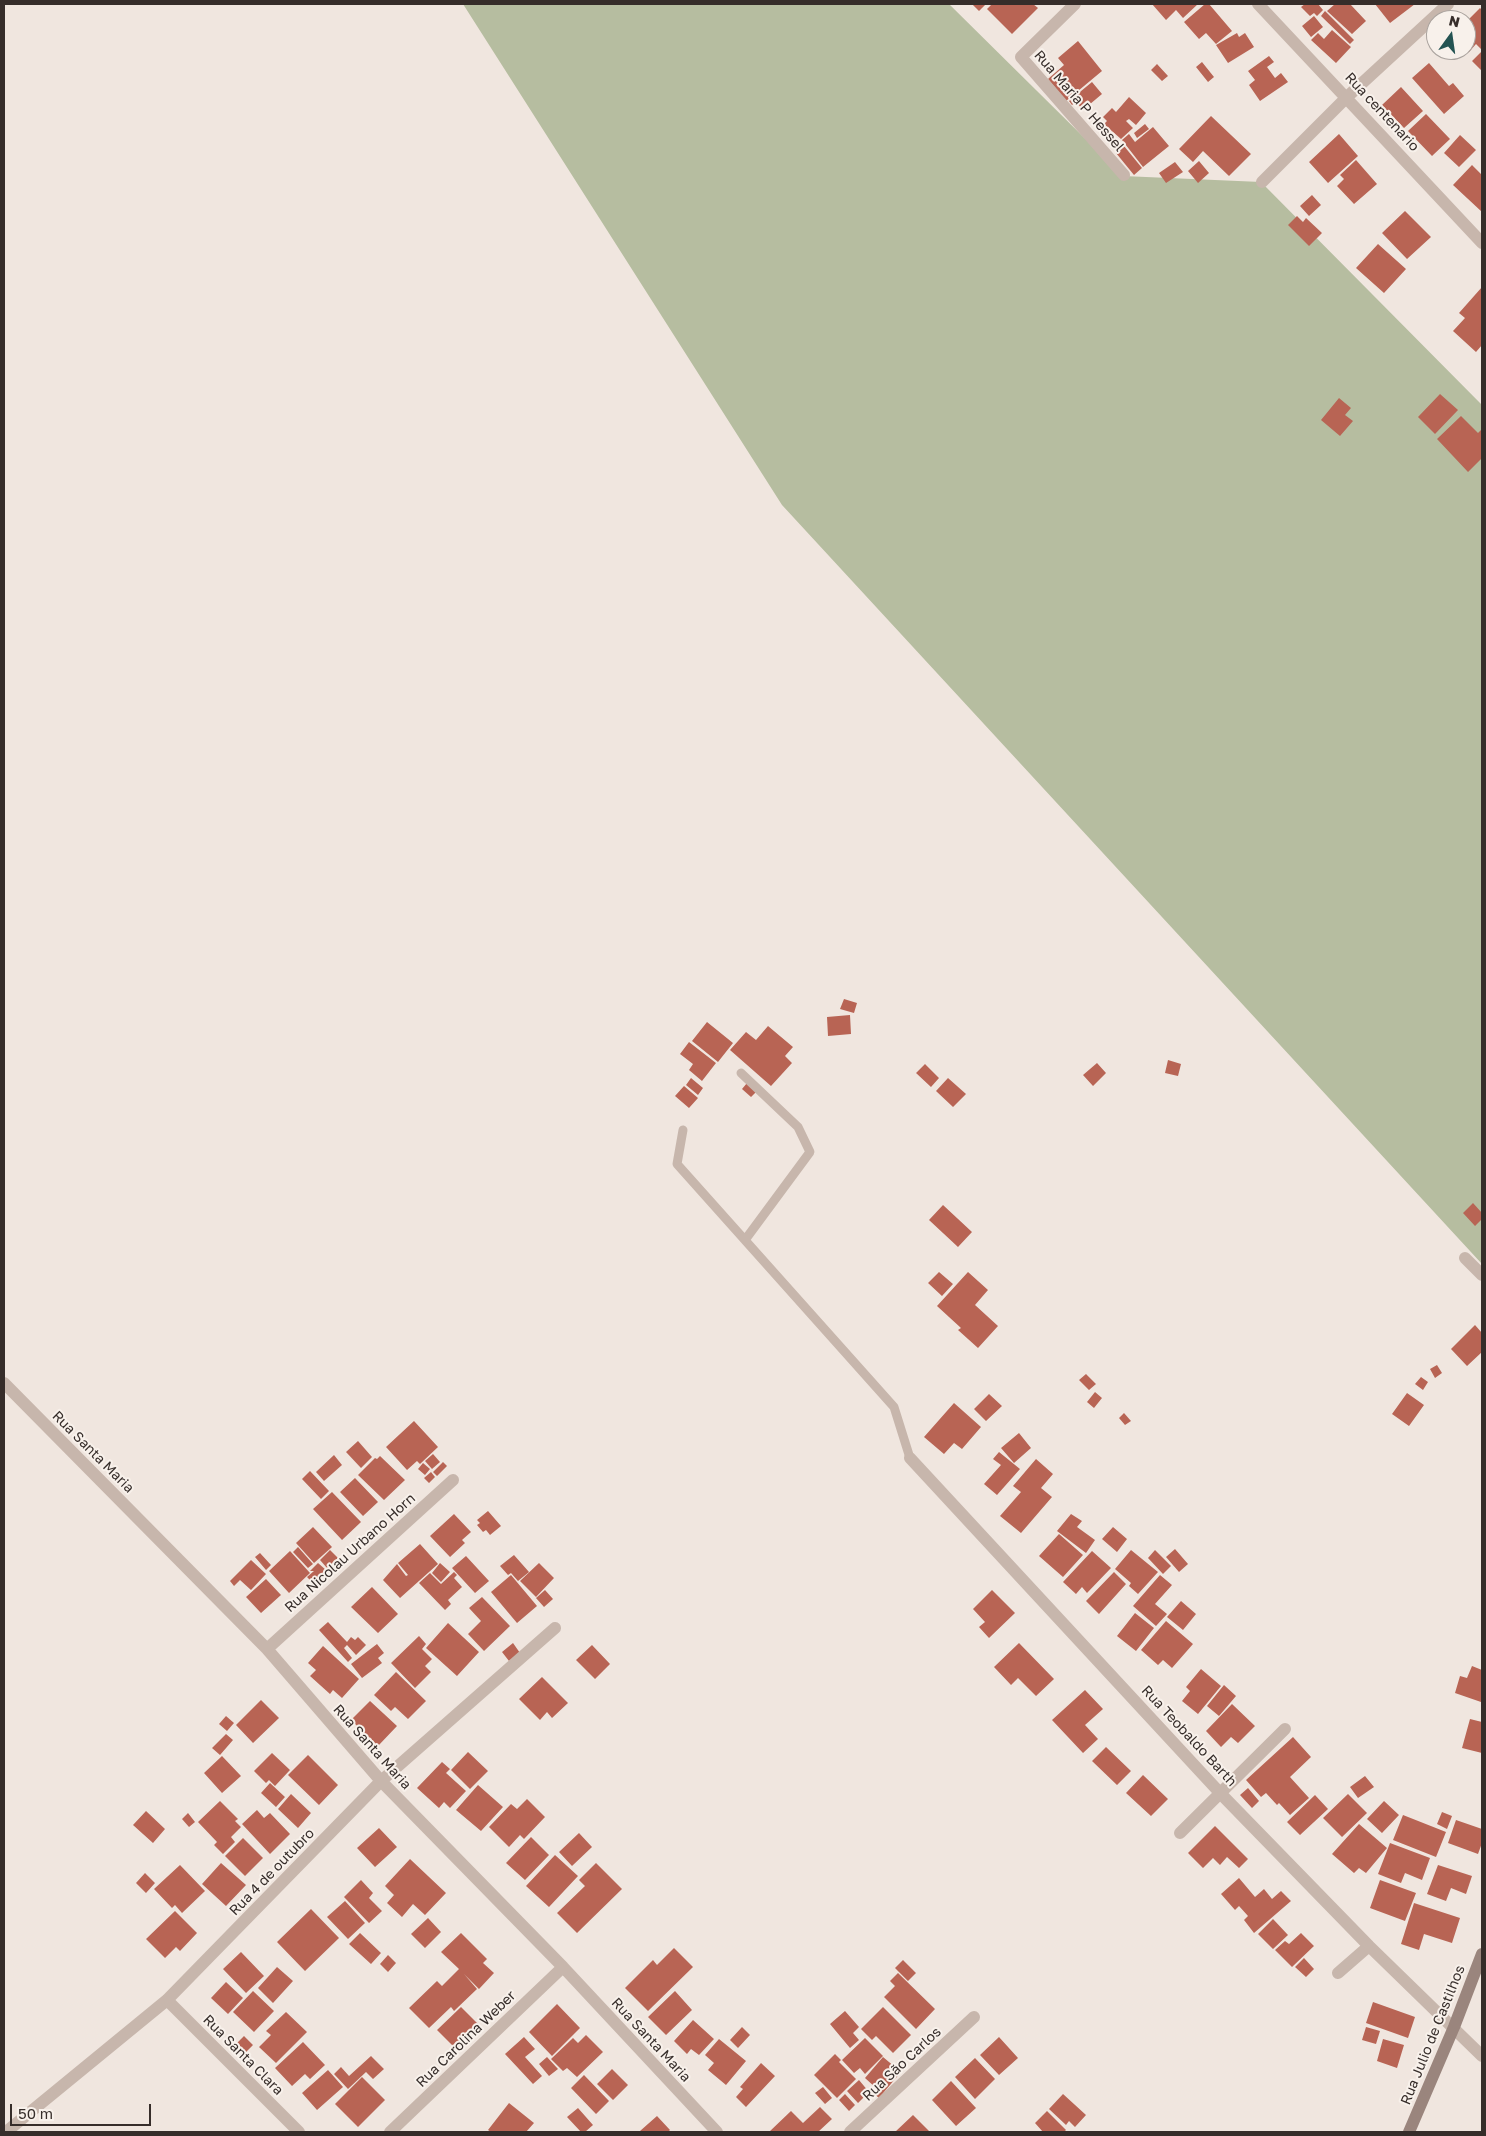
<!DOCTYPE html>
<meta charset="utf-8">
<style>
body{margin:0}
#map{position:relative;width:1486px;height:2136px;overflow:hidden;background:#f0e6df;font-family:"Golos Text",sans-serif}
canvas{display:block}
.frame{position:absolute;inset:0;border:5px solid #362d2a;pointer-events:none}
.north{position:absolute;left:1426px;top:10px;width:50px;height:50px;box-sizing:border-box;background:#f8f1eb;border:1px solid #aaa39e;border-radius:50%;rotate:14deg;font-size:14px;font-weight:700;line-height:20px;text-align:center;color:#362d2a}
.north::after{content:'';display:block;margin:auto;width:18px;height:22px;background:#245352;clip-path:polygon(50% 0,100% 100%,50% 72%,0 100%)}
.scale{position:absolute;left:10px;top:2104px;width:141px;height:22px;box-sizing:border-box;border:2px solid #362d2a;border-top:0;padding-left:6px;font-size:15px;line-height:18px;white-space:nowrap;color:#362d2a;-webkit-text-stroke:4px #f8f1eb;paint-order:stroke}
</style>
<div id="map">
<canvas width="1486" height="2136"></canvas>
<div class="frame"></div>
<div class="north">N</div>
<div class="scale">50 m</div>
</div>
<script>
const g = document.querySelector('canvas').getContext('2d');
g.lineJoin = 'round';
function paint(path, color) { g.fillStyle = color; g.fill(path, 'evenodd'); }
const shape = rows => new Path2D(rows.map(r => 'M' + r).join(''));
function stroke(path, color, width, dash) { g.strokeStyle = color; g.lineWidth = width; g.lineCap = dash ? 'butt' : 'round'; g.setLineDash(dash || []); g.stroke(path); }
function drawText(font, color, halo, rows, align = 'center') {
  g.font = font + ' "Golos Text",sans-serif'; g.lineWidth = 4; g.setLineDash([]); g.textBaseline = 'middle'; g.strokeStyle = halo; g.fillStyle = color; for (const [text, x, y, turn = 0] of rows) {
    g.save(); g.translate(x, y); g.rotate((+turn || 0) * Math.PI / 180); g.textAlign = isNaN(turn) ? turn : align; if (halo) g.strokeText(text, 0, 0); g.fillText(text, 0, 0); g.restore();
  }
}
const green = shape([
 [463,4,949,4,1123,176,1261,182,1482,405,1482,1264,782,505]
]);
const building = shape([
 [972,4,986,4,979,11],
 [992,4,1033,4,1038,8,1012,34,987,9],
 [1152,4,1198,4,1183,18,1176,10,1166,20],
 [1205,4,1209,4,1232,31,1216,44,1206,33,1199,39,1184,22],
 [1305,4,1318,4,1323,10,1317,16,1314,13,1310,16,1301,7],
 [1335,4,1350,4,1366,21,1352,34,1327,11],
 [1375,4,1415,4,1390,23],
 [1480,8,1482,10,1482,50,1476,44,1469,52,1466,49,1466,22],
 [1325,11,1354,40,1350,44,1321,16],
 [1314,16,1323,27,1311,37,1302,26],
 [1332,30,1351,47,1336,63,1311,40,1318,33,1324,39],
 [1237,33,1239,37,1245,33,1254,47,1228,63,1216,45],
 [1078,41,1102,71,1066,101,1048,79,1064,65,1058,58],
 [1482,51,1482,71,1472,61],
 [1269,56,1274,62,1267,67,1275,78,1281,73,1288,82,1260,101,1249,85,1255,80,1248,71],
 [1202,62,1214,77,1208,82,1196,67],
 [1429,63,1449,86,1453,83,1464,96,1444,114,1412,78],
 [1157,64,1168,76,1162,81,1151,70],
 [1092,82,1102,94,1083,110,1076,102,1072,105,1069,101],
 [1401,87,1423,111,1404,128,1382,105],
 [1129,97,1146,113,1136,125,1129,119,1126,121,1133,128,1121,139,1104,124,1107,121,1103,117,1112,108,1116,112],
 [1426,114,1450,139,1432,156,1408,131],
 [1211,116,1251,154,1229,176,1203,151,1193,162,1179,149],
 [1145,124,1149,129,1137,138,1134,133],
 [1153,127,1169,146,1143,167,1122,140,1129,134,1135,142],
 [1339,134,1358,156,1328,183,1309,162],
 [1460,135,1476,150,1459,167,1444,153],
 [1124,146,1142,168,1134,175,1116,153],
 [1356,160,1377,184,1354,204,1337,186,1344,179,1340,175],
 [1199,161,1209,173,1198,183,1188,171],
 [1175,162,1183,172,1166,183,1159,173],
 [1472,165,1482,175,1482,212,1453,185],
 [1312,195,1321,205,1309,216,1300,206],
 [1405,211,1431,237,1407,259,1382,233],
 [1297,216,1303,222,1306,218,1322,233,1309,246,1288,225],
 [1378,244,1406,269,1384,293,1356,268],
 [1482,287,1482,345,1476,352,1453,331,1465,318,1459,313],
 [1440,394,1458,410,1435,434,1418,417],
 [1339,398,1351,408,1345,415,1353,421,1340,436,1321,420],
 [1461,416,1478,433,1482,429,1482,458,1468,472,1437,439],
 [844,999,857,1003,854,1013,840,1009],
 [850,1015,851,1034,828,1036,827,1017],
 [707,1022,733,1043,718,1062,692,1041],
 [768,1026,793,1047,785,1056,792,1063,771,1086,730,1050,746,1032,756,1040],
 [689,1042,716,1063,702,1081,689,1070,693,1064,680,1054],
 [1168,1060,1181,1064,1178,1076,1165,1073],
 [1097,1063,1106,1073,1093,1086,1083,1075],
 [925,1064,939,1078,931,1087,916,1073],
 [691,1078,703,1088,698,1095,686,1085],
 [948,1078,966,1094,953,1107,936,1091],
 [747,1083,757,1091,751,1097,742,1089],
 [684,1086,698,1098,689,1108,675,1096],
 [1473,1203,1482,1213,1482,1219,1475,1226,1463,1213],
 [943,1205,972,1232,958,1247,929,1220],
 [939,1272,953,1284,942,1296,928,1283],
 [968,1272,988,1290,975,1305,998,1326,978,1348,958,1330,961,1328,937,1306],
 [1475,1325,1482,1333,1482,1352,1467,1366,1451,1349],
 [1437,1365,1442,1373,1435,1378,1430,1369],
 [1086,1374,1096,1384,1089,1390,1079,1380],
 [1421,1377,1428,1382,1423,1390,1415,1384],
 [1095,1392,1102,1398,1094,1408,1087,1402],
 [1407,1393,1424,1405,1409,1426,1392,1414],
 [989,1394,1002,1406,986,1421,974,1409],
 [954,1403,981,1427,962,1449,954,1443,944,1454,924,1437],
 [1124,1413,1131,1421,1125,1425,1119,1418],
 [414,1421,438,1447,420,1464,417,1461,407,1470,386,1447],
 [1019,1433,1031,1448,1014,1463,1001,1448],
 [358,1441,372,1457,361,1468,346,1452],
 [999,1452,1020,1469,997,1495,984,1484,1001,1465,993,1459],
 [433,1454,440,1462,432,1469,425,1461],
 [334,1455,342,1465,324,1481,316,1472],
 [380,1456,405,1480,384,1500,358,1475,375,1458,377,1459],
 [1036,1459,1053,1474,1041,1488,1052,1497,1021,1533,1000,1516,1021,1492,1013,1486],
 [443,1462,447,1466,437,1476,433,1472],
 [423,1463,430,1469,425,1475,418,1469],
 [310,1471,329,1491,321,1499,302,1479],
 [431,1472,435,1477,429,1483,424,1478],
 [355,1478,378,1502,363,1516,340,1492],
 [332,1492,361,1522,342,1540,313,1509],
 [488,1511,501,1526,490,1535,486,1530,483,1532,477,1525,480,1523,477,1520],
 [454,1514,471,1532,462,1540,465,1543,450,1557,430,1536],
 [1071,1514,1082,1521,1077,1527,1095,1540,1086,1553,1057,1531],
 [313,1527,332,1547,314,1563,296,1543],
 [1113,1527,1127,1539,1117,1552,1102,1539],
 [1059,1534,1083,1555,1063,1577,1039,1556],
 [420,1544,438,1564,400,1598,383,1580,397,1564,406,1576,408,1575,398,1563],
 [298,1547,313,1564,308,1568,293,1552],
 [1175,1549,1188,1564,1179,1572,1166,1557],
 [330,1550,338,1558,327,1568,320,1560],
 [1131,1550,1158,1572,1138,1594,1129,1586,1131,1583,1115,1569],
 [1155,1550,1171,1566,1163,1574,1148,1558],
 [290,1551,310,1573,289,1593,269,1571],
 [1092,1551,1111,1568,1087,1593,1082,1587,1076,1594,1063,1582],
 [260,1553,271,1565,266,1570,255,1557],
 [514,1555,529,1572,518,1581,511,1573,508,1575,500,1566],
 [466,1556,489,1581,475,1593,452,1568],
 [251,1560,266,1574,251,1590,240,1580,234,1586,230,1581],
 [318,1563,326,1570,313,1583,307,1577,314,1571,310,1571],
 [440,1563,450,1572,441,1582,432,1573],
 [539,1563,554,1578,536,1597,520,1581],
 [454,1572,457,1575,454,1578,462,1587,448,1600,451,1604,445,1610,419,1583,430,1573,441,1584],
 [1114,1572,1126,1584,1099,1614,1086,1601],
 [511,1575,537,1606,517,1623,491,1592],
 [1160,1575,1172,1585,1155,1604,1167,1614,1156,1626,1133,1606],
 [266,1579,281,1595,261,1613,246,1597],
 [372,1587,398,1614,378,1633,351,1607],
 [545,1590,553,1599,544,1607,536,1598],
 [992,1590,1015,1613,989,1638,979,1627,985,1622,973,1609],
 [482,1597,510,1626,484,1651,468,1634,481,1621,469,1608],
 [1181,1601,1196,1614,1183,1630,1167,1617],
 [1135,1613,1154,1628,1136,1651,1117,1636],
 [1166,1621,1193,1644,1172,1668,1163,1660,1158,1665,1141,1650],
 [328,1622,347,1642,351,1637,355,1640,358,1637,366,1645,356,1655,347,1645,344,1648,352,1658,348,1662,319,1630],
 [448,1623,479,1652,457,1676,426,1648],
 [419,1636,426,1644,422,1649,432,1659,425,1666,431,1672,415,1688,391,1663],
 [513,1643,520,1653,509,1661,502,1652],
 [1019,1643,1054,1679,1036,1696,1018,1678,1011,1685,994,1667],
 [377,1644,384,1653,378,1658,382,1663,362,1678,351,1664],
 [592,1645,610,1664,595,1679,576,1660],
 [323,1646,359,1679,342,1698,333,1690,330,1694,310,1676,316,1670,308,1663],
 [1472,1666,1482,1670,1481,1702,1455,1693,1460,1676,1467,1678],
 [1201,1669,1221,1686,1198,1714,1182,1701,1190,1691,1186,1687],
 [396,1672,426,1701,408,1719,395,1707,391,1711,374,1695],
 [542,1677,568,1703,552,1718,547,1712,540,1720,519,1699],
 [1224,1685,1236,1696,1219,1716,1207,1706],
 [1085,1690,1103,1709,1085,1725,1098,1739,1083,1753,1052,1720],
 [261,1700,279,1718,253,1743,236,1725],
 [370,1701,397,1726,378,1746,351,1720],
 [1232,1704,1255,1726,1238,1743,1231,1737,1221,1747,1206,1731],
 [226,1716,234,1723,227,1731,219,1724],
 [1470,1719,1482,1722,1482,1753,1462,1748],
 [226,1734,233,1740,220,1755,212,1748],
 [1293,1737,1311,1757,1290,1777,1309,1798,1290,1815,1279,1803,1277,1805,1266,1793,1261,1797,1246,1780],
 [1106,1747,1131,1771,1117,1785,1092,1761],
 [468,1752,488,1771,470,1789,451,1770],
 [272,1753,290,1770,275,1786,269,1780,266,1783,254,1771],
 [308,1755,338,1785,319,1805,288,1775],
 [222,1756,241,1776,222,1793,204,1773],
 [442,1762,450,1769,446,1773,466,1791,450,1808,444,1802,439,1808,417,1788],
 [1143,1775,1168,1799,1151,1816,1126,1793],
 [1365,1776,1374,1787,1358,1798,1350,1787],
 [270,1783,285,1797,276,1807,261,1793],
 [478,1785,503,1807,481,1831,456,1810],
 [1248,1788,1259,1801,1252,1808,1240,1795],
 [291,1794,311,1813,298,1828,278,1809],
 [1348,1794,1367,1813,1342,1837,1323,1818],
 [1315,1795,1328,1809,1300,1835,1287,1822],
 [527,1799,545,1817,524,1839,520,1835,509,1847,489,1827,511,1804,517,1809],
 [220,1801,238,1819,235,1821,241,1827,231,1837,235,1842,223,1854,214,1845,217,1842,198,1822],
 [1384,1801,1399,1815,1382,1833,1367,1819],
 [257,1810,264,1818,270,1813,290,1834,270,1854,242,1824],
 [146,1811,165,1829,153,1843,133,1825],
 [1442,1812,1452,1816,1447,1829,1437,1824],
 [188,1813,195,1822,189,1827,182,1819],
 [1403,1815,1446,1832,1436,1857,1393,1840],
 [1456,1820,1482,1829,1482,1843,1478,1854,1448,1843],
 [1359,1824,1387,1848,1366,1873,1359,1868,1354,1873,1332,1854],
 [1215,1826,1248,1859,1239,1868,1227,1857,1220,1865,1213,1858,1203,1868,1188,1853],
 [379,1828,397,1847,375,1867,357,1848],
 [579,1833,592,1847,572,1866,559,1852],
 [531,1837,549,1855,525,1880,506,1863],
 [243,1838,263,1858,245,1876,225,1856],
 [1390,1843,1430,1858,1422,1880,1405,1873,1401,1883,1378,1874],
 [555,1855,578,1876,549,1907,526,1886],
 [410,1859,446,1893,425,1915,413,1904,402,1917,387,1903,394,1895,385,1886],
 [221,1863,246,1885,226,1906,202,1884],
 [596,1863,622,1889,577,1933,557,1913,585,1886,579,1880],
 [180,1865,205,1891,182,1913,175,1905,172,1908,154,1889],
 [1438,1865,1472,1876,1466,1894,1451,1888,1446,1901,1427,1894],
 [145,1873,155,1883,146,1893,136,1883],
 [1239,1878,1255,1897,1264,1889,1272,1899,1281,1891,1291,1901,1254,1933,1244,1920,1248,1916,1239,1906,1235,1910,1221,1894],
 [361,1880,373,1893,369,1898,382,1911,369,1923,344,1897],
 [1380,1880,1416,1893,1405,1921,1370,1908],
 [345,1901,365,1923,348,1939,327,1917],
 [1414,1903,1460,1918,1452,1943,1424,1934,1419,1950,1401,1944],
 [311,1909,339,1938,305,1971,277,1942],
 [175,1911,197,1933,180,1951,176,1947,165,1958,146,1939],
 [428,1918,441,1932,425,1948,411,1934],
 [1273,1919,1288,1935,1273,1949,1258,1934],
 [360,1933,381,1953,371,1964,349,1944],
 [461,1933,487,1959,483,1963,494,1973,479,1989,464,1974,477,1989,454,2011,451,2007,429,2028,409,2008,437,1981,442,1986,459,1969,441,1952],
 [1301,1933,1314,1946,1292,1967,1275,1950,1285,1941,1289,1944],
 [674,1948,693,1967,648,2011,625,1988,653,1960,657,1965],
 [241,1952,264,1976,246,1993,223,1969],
 [388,1955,396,1963,388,1972,380,1964],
 [1304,1958,1314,1969,1306,1977,1295,1967],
 [903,1960,916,1973,908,1981,895,1968],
 [277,1967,293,1981,273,2003,258,1988],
 [898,1973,935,2009,916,2029,884,1997,895,1986,890,1981],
 [226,1982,243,1998,228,2014,211,1998],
 [253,1991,274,2011,254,2032,233,2012],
 [675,1991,692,2010,666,2035,648,2017],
 [1373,2002,1415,2017,1408,2038,1366,2023],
 [557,2004,580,2028,552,2056,529,2032],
 [461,2007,480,2026,456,2049,437,2030],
 [883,2007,911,2035,893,2053,876,2036,872,2040,861,2029],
 [845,2011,859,2027,853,2033,859,2040,850,2048,830,2024],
 [286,2012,307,2032,276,2063,259,2047,271,2035,266,2031],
 [693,2020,714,2039,699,2055,691,2049,687,2054,674,2041],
 [742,2027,750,2035,738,2048,730,2040],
 [1366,2027,1380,2031,1376,2044,1362,2040],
 [586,2035,603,2052,577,2077,567,2068,563,2071,551,2059,573,2038,578,2043],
 [244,2036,253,2045,246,2052,237,2043],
 [524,2037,535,2049,525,2057,542,2076,533,2084,505,2054],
 [999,2037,1018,2058,999,2075,980,2055],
 [865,2038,883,2056,865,2074,860,2068,854,2073,842,2060],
 [719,2039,746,2061,726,2085,708,2070,714,2063,705,2055],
 [1383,2039,1404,2045,1397,2068,1377,2061],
 [303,2042,325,2065,310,2079,305,2074,292,2086,275,2068],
 [835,2054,841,2060,839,2062,856,2079,837,2098,814,2075],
 [371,2056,384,2069,373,2079,366,2072,348,2089,334,2074,341,2067,349,2076],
 [547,2057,558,2069,549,2076,539,2064],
 [883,2057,901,2072,879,2098,872,2092,876,2088,865,2078],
 [975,2058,995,2079,975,2099,955,2077],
 [761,2063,775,2076,746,2107,736,2097,743,2089,740,2087],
 [612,2069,628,2085,613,2100,597,2084],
 [328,2070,343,2087,317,2110,302,2093],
 [584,2075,609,2101,596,2114,571,2088],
 [362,2077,385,2100,358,2127,335,2104],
 [859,2080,869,2092,858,2103,847,2091],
 [951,2081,976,2108,956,2126,932,2100],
 [823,2087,832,2098,825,2104,815,2093],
 [845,2094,855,2105,849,2111,839,2100],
 [1063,2094,1086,2115,1075,2127,1069,2121,1066,2125,1049,2109],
 [509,2103,534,2123,526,2132,491,2132,488,2130],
 [820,2107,832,2119,818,2132,769,2132,791,2111,803,2123],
 [578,2108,593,2125,585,2132,581,2132,567,2117],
 [1047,2111,1066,2130,1064,2132,1043,2132,1035,2123],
 [913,2115,930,2132,895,2132],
 [657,2116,670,2130,668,2132,641,2132,640,2131]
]);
const lane = shape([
 [741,1073,798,1127,810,1152,745,1240],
 [683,1130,677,1164,894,1407,910,1458]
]);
const street = shape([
 [1075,4,1021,57,1124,175],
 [1258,4,1482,243],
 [1262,182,1347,97,1448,4],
 [1465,1258,1482,1275],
 [4,1383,267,1649,381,1781,563,1967,717,2132],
 [910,1458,1221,1794,1369,1946,1482,2056],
 [267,1649,453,1480],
 [1180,1833,1285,1729],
 [1338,1973,1369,1946],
 [167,2000,299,2132],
 [6,2132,167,2000,381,1781,555,1628],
 [390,2132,563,1967],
 [850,2132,974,2017]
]);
const secondary = shape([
 [1409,2132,1454,2027,1482,1954]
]);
const streetNames = [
 ["Rua Maria P Hessel",1079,101,49],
 ["Rua centenario",1382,112,47],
 ["Rua Santa Maria",93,1452,45],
 ["Rua Nicolau Urbano Horn",350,1553,-42],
 ["Rua Teobaldo Barth",1189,1736,47],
 ["Rua Santa Maria",372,1747,48],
 ["Rua 4 de outubro",272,1872,-46],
 ["Rua Julio de Castilhos",1433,2035,-68],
 ["Rua Carolina Weber",466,2039,-44],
 ["Rua Santa Maria",651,2040,47],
 ["Rua Santa Clara",243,2055,45],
 ["Rua São Carlos",902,2064,-43]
];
paint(green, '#b6bda0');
paint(building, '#b86454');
stroke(lane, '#c7b6ac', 9);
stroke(street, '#c7b6ac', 12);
stroke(secondary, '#9a857d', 12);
drawText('14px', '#362d2a', '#f8f1eb', streetNames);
</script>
